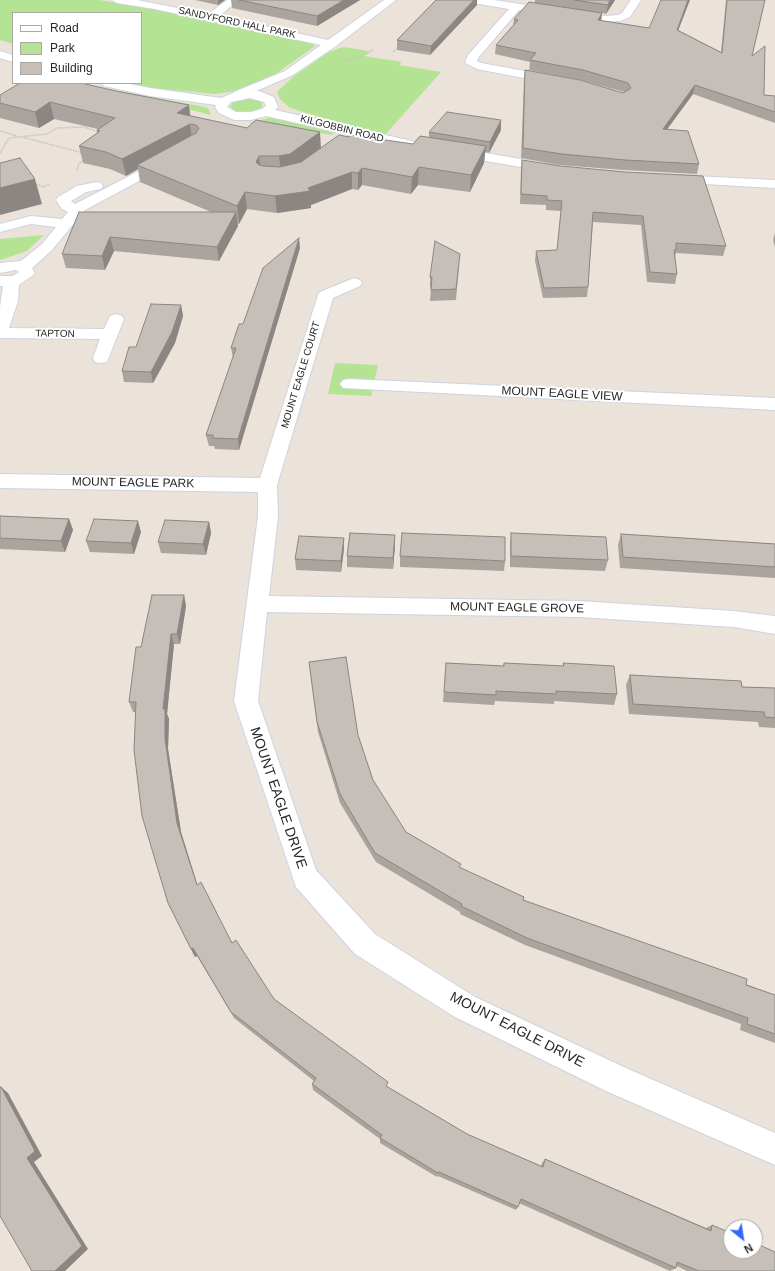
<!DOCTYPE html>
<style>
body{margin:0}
#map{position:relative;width:775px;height:1271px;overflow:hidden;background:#ebe2d9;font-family:Helvetica,sans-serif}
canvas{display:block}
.legend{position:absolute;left:12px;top:12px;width:130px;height:72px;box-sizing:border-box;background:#fff;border:1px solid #a9a9a9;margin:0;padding:5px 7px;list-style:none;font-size:12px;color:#282828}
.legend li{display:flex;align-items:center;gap:8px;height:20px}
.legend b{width:20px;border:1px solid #a9a9a9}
.north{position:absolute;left:723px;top:1219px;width:40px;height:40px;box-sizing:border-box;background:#fff;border:1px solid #a9a9a9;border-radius:50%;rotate:150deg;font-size:11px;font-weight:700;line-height:16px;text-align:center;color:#282828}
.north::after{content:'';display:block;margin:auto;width:14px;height:18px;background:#3567fc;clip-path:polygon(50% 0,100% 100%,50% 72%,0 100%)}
</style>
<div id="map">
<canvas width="775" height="1271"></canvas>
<ul class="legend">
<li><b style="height:5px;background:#fff"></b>Road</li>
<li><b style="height:11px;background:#b4e394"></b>Park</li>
<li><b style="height:11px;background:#c6bfb9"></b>Building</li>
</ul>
<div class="north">N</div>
</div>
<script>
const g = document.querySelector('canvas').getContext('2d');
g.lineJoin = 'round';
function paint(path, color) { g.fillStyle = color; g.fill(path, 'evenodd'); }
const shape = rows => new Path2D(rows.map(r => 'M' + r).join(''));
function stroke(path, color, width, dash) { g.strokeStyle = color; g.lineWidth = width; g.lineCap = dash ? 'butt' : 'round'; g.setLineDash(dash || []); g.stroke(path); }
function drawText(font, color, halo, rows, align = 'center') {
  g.font = font + ' Helvetica,sans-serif'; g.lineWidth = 4; g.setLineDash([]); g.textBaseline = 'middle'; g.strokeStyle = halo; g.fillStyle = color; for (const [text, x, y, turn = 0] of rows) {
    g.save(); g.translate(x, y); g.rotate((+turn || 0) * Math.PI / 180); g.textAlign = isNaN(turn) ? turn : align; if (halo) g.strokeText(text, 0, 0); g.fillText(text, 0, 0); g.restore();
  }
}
const green = shape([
 [0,0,99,0,142,7,218,22,311,43,315,46,263,83,245,90,214,94,153,88,127,83,141,83,141,13,13,13,13,44,0,40],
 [343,47,369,51,364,56,402,62,399,65,441,72,384,136,290,108,280,99,277,92,294,76,329,52],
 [108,89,200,106,208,108,211,115],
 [244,98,260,101,263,106,257,111,251,112,237,112,230,107,233,102],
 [269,118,281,119,334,133,332,135,260,123,248,123],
 [44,235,27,251,0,260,0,239],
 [335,363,378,365,371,396,328,394]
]);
const path = shape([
 [393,52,399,47],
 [343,61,367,54,373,49],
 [84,127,99,132],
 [0,131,17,136],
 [22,137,83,153],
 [0,153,9,138,47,134,57,128,83,127],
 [77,170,79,164,85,159],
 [34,183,43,187,49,184]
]);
const minor = shape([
 [112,0,137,0,208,14,227,0,239,0,219,16,328,40,384,0,396,0,336,46,293,75,238,99,232,95,234,92,285,71,321,45,155,9,117,3,112,0],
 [468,0,494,0,527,5,532,8,527,11,519,10,478,58,477,61,481,63,558,77,560,80,558,83,554,84,477,69,467,64,465,62,468,55,509,9,473,3,468,0],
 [631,0,641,0,630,17,620,21,606,22,571,17,566,14,571,11,606,16,618,15,622,13,631,0],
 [164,158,169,159,171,162,169,165,85,210,52,250,32,268,35,273,32,276,19,285,18,301,9,328,104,329,110,316,116,314,122,316,124,319,107,362,101,363,95,362,93,358,100,339,0,338,0,307,3,286,0,286,0,276,13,276,19,272,16,270,0,273,0,263,21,261,42,244,56,227,31,224,0,232,0,224,31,216,62,219,68,212,62,209,56,200,58,197,77,186,96,182,101,183,103,186,101,189,86,192,71,201,75,204,164,158],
 [354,278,360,280,362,283,360,286,333,298,277,485,278,516,269,596,579,601,734,611,775,616,775,634,734,627,579,617,267,612,258,701,316,870,375,934,475,997,628,1069,775,1133,775,1165,606,1091,455,1017,355,954,296,887,234,701,258,516,258,492,0,488,0,474,260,478,318,295,320,292,354,278],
 [349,379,775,398,775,410,343,388,340,384,343,380,349,379]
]);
const tertiary = shape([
 [0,51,13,55,13,62,0,58,0,51],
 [102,83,125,83,150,88,221,98,238,91,259,91,274,97,278,107,275,110,412,141,419,145,412,149,266,116,251,120,234,120,219,113,215,107,216,105,150,96,104,86,102,83],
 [250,98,264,102,266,106,262,109,251,112,236,112,227,107,231,102,250,98],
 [456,148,550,164,555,165,557,168,555,171,550,172,451,155,449,152,451,149,456,148],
 [674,175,775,180,775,188,669,182,667,179,669,176,674,175]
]);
const wall = shape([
 [195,0,225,0,218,5],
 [231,0,360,0,317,26,232,8],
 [436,0,477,0,477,5,430,55,397,50,397,40],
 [535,0,615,0,606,14,602,13,601,21,649,28,678,30,721,52,726,0,765,0,752,56,764,95,775,96,775,123,693,94,667,129,699,164,697,174,623,170,560,165,521,158,524,79,525,70,623,93,624,92,581,80,529,70,530,62,495,54,496,45,513,26,514,19,535,3],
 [0,95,191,116,321,148,349,137,413,144,429,137,429,132,501,130,489,153,485,152,484,163,470,192,418,185,411,194,362,185,358,190,352,189,311,205,311,208,277,213,247,209,239,224,237,223,238,226,219,261,114,251,105,270,66,268,62,254,79,212,211,212,140,182,138,169,126,176,110,169,83,163,79,146,97,133,97,130,98,129,54,119,39,128,0,118],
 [522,160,726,246,723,256,676,253,675,256,677,274,675,284,647,282,641,225,593,222,588,287,587,297,543,298,535,261,536,251,557,250,561,211,546,210,546,205,520,204,521,169],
 [775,233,775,247,773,240],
 [300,248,239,450,215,449,214,446,209,446,206,435,233,357,231,348,243,324],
 [459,265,456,300,430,301,431,288,430,287,430,277],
 [181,305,183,316,175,343,153,383,124,382,122,371,136,347],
 [0,516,69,519,73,530,65,552,0,549],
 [209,522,211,533,206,555,161,553,158,542],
 [141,532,134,554,90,552,86,541],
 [511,533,608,560,605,571,510,567,510,544],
 [621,534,775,544,775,578,620,568,618,545],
 [344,538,344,549,341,572,296,570,295,559],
 [395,546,393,569,347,567,347,556],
 [400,556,505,561,504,571,400,567],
 [184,595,186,606,180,644,174,644,167,714,169,719,168,749,181,832,197,884,232,943,274,999,388,1087,467,1134,541,1166,542,1163,545,1159,706,1228,712,1225,775,1271,687,1271,677,1266,676,1268,670,1271,519,1203,518,1207,516,1210,438,1176,437,1177,380,1143,380,1139,313,1090,312,1084,314,1081,234,1018,197,956,195,957,168,903,136,712,133,712,129,702,141,647],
 [309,662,358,735,373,780,406,832,460,868,524,897,523,900,775,995,775,1043,740,1030,741,1024,525,945,460,914,460,912,376,862,340,803,318,732],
 [446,663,503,666,504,663,563,666,563,663,617,694,614,705,554,701,554,704,495,701,494,705,443,702],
 [630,675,742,687,775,688,775,728,759,727,758,722,629,714,626,685]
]);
const shadedWall = shape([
 [218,0,225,0,218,5],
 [344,0,360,0,317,26,317,16],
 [474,0,477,0,477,5,430,55,431,46],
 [610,0,615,0,606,14,608,5],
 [688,0,690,0,675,39,677,30],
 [602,13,601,22,598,20],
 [695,85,693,94,660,139,663,129],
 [50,102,54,119,39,128,35,112],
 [189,105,191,121,190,124,192,141,137,165,138,169,126,176,122,159,177,113],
 [501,120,501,130,489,153,490,142],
 [320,132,321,148,291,171,281,173,279,156],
 [486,146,484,163,470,192,471,175],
 [259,156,261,174,256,162],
 [419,167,418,185,411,194,412,177],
 [362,168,362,185,358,190,358,173],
 [352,172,352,189,311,205,311,208,277,213,275,196,308,188],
 [35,179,42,204,0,215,0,188],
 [245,192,247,209,239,224,237,206],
 [236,212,238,226,219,261,217,247],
 [110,237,114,251,105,270,102,256],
 [299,238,300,248,239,450,238,439],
 [181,305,183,316,175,343,153,383,151,372],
 [69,519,73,530,65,552,61,541],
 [138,521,141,532,134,554,131,543],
 [209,522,211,533,206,555,203,544],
 [395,535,395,546,393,569,393,558],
 [344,538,344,549,341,572,341,561],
 [184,595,186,606,180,644,177,634],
 [171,634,174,644,167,714,169,719,168,749,181,832,200,893,197,885,177,823,165,739,163,709],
 [193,948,197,956,195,957,191,949],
 [1,1087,8,1093,42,1156,34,1162,88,1249,65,1271,55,1271,27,1158]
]);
const building = shape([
 [239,0,344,0,317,16,239,0],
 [436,0,474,0,431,46,397,40,436,0],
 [574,0,610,0,608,5,574,0],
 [661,0,688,0,677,30,722,53,727,0,765,0,752,56,765,46,764,95,775,96,775,112,695,85,663,129,688,131,699,164,625,160,562,154,523,148,525,70,580,80,623,93,631,88,628,83,583,70,530,60,536,53,496,45,518,20,514,19,529,2,602,13,598,20,649,28,661,0],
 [20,83,81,83,116,91,189,105,177,113,247,128,256,120,320,132,290,154,279,156,259,156,256,162,259,165,264,166,280,167,301,162,339,135,349,137,351,135,413,144,420,136,486,146,471,175,419,167,412,177,362,168,358,173,352,172,308,188,310,191,275,196,245,192,237,206,137,165,196,133,199,128,196,125,190,124,122,159,106,152,79,146,100,131,97,130,115,118,50,102,35,112,0,103,0,95,20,83],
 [447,112,501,120,490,142,429,132,447,112],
 [20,158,35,179,0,188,0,163,20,158],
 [522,160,561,166,625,172,703,176,726,246,676,243,676,250,674,250,677,274,650,272,643,216,593,212,588,287,544,288,536,251,557,250,562,201,547,200,547,196,521,194,522,160],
 [79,212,236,212,217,247,110,237,102,256,62,254,79,212],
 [299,238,238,439,213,438,213,435,206,435,236,348,231,348,239,324,243,324,263,268,299,238],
 [435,241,460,254,456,289,431,290,432,277,430,277,435,241],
 [151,304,181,305,172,332,151,372,122,371,129,347,136,347,151,304],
 [0,516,69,519,61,541,0,538,0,516],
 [94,519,138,521,131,543,86,541,94,519],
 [165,520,209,522,203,544,158,542,165,520],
 [350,533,395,535,393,558,347,556,350,533],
 [402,533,505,537,505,561,400,556,402,533],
 [511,533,606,537,608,560,511,556,511,533],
 [621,534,775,544,775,567,623,557,621,534],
 [299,536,344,538,341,561,295,559,299,536],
 [152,595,184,595,177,634,171,634,163,709,165,709,165,739,177,823,197,885,201,882,232,943,236,940,274,999,388,1082,386,1086,467,1134,543,1167,545,1159,711,1231,712,1225,731,1233,731,1251,755,1251,755,1243,775,1252,775,1271,699,1271,677,1262,676,1268,521,1199,518,1207,439,1172,438,1173,380,1138,382,1135,312,1084,316,1078,231,1012,193,948,191,949,168,903,142,816,134,750,136,702,129,702,136,647,141,647,152,595],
 [346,657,358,735,373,780,406,832,461,864,459,867,524,897,523,900,747,979,746,985,775,995,775,1034,747,1024,748,1018,527,938,461,906,462,904,375,853,340,794,317,722,309,662,346,657],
 [446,663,504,666,504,663,564,666,563,663,614,666,617,694,556,691,556,694,496,691,496,695,444,692,446,663],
 [630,675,741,681,742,687,775,688,775,718,765,717,764,712,633,704,630,675],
 [1,1087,35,1151,27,1158,82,1246,55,1271,32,1271,0,1216,0,1088,1,1087]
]);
const farStreetnames = [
 ["SANDYFORD HALL PARK",237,23,12],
 ["KILGOBBIN ROAD",342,129,14],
 ["TAPTON",55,334,1],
 ["MOUNT EAGLE COURT",301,375,-73]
];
const streetNames = [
 ["MOUNT EAGLE VIEW",562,394,3],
 ["MOUNT EAGLE PARK",133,483,1],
 ["MOUNT EAGLE GROVE",517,608,1]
];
const nearStreetnames = [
 ["MOUNT EAGLE DRIVE",278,798,71],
 ["MOUNT EAGLE DRIVE",517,1030,27]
];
paint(green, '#b4e394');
stroke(minor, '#ced3e1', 2);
stroke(tertiary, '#ced3e1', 2);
stroke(path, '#c3c3c3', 1.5, [1.5, 1]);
paint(minor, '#fff');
paint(tertiary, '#fff');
paint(wall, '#aaa49f');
paint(shadedWall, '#8b8682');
paint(building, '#c6bfb9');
stroke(building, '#8b8682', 1);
drawText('10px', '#282828', '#fff', farStreetnames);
drawText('12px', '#282828', '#fff', streetNames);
drawText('14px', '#282828', '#fff', nearStreetnames);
</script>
